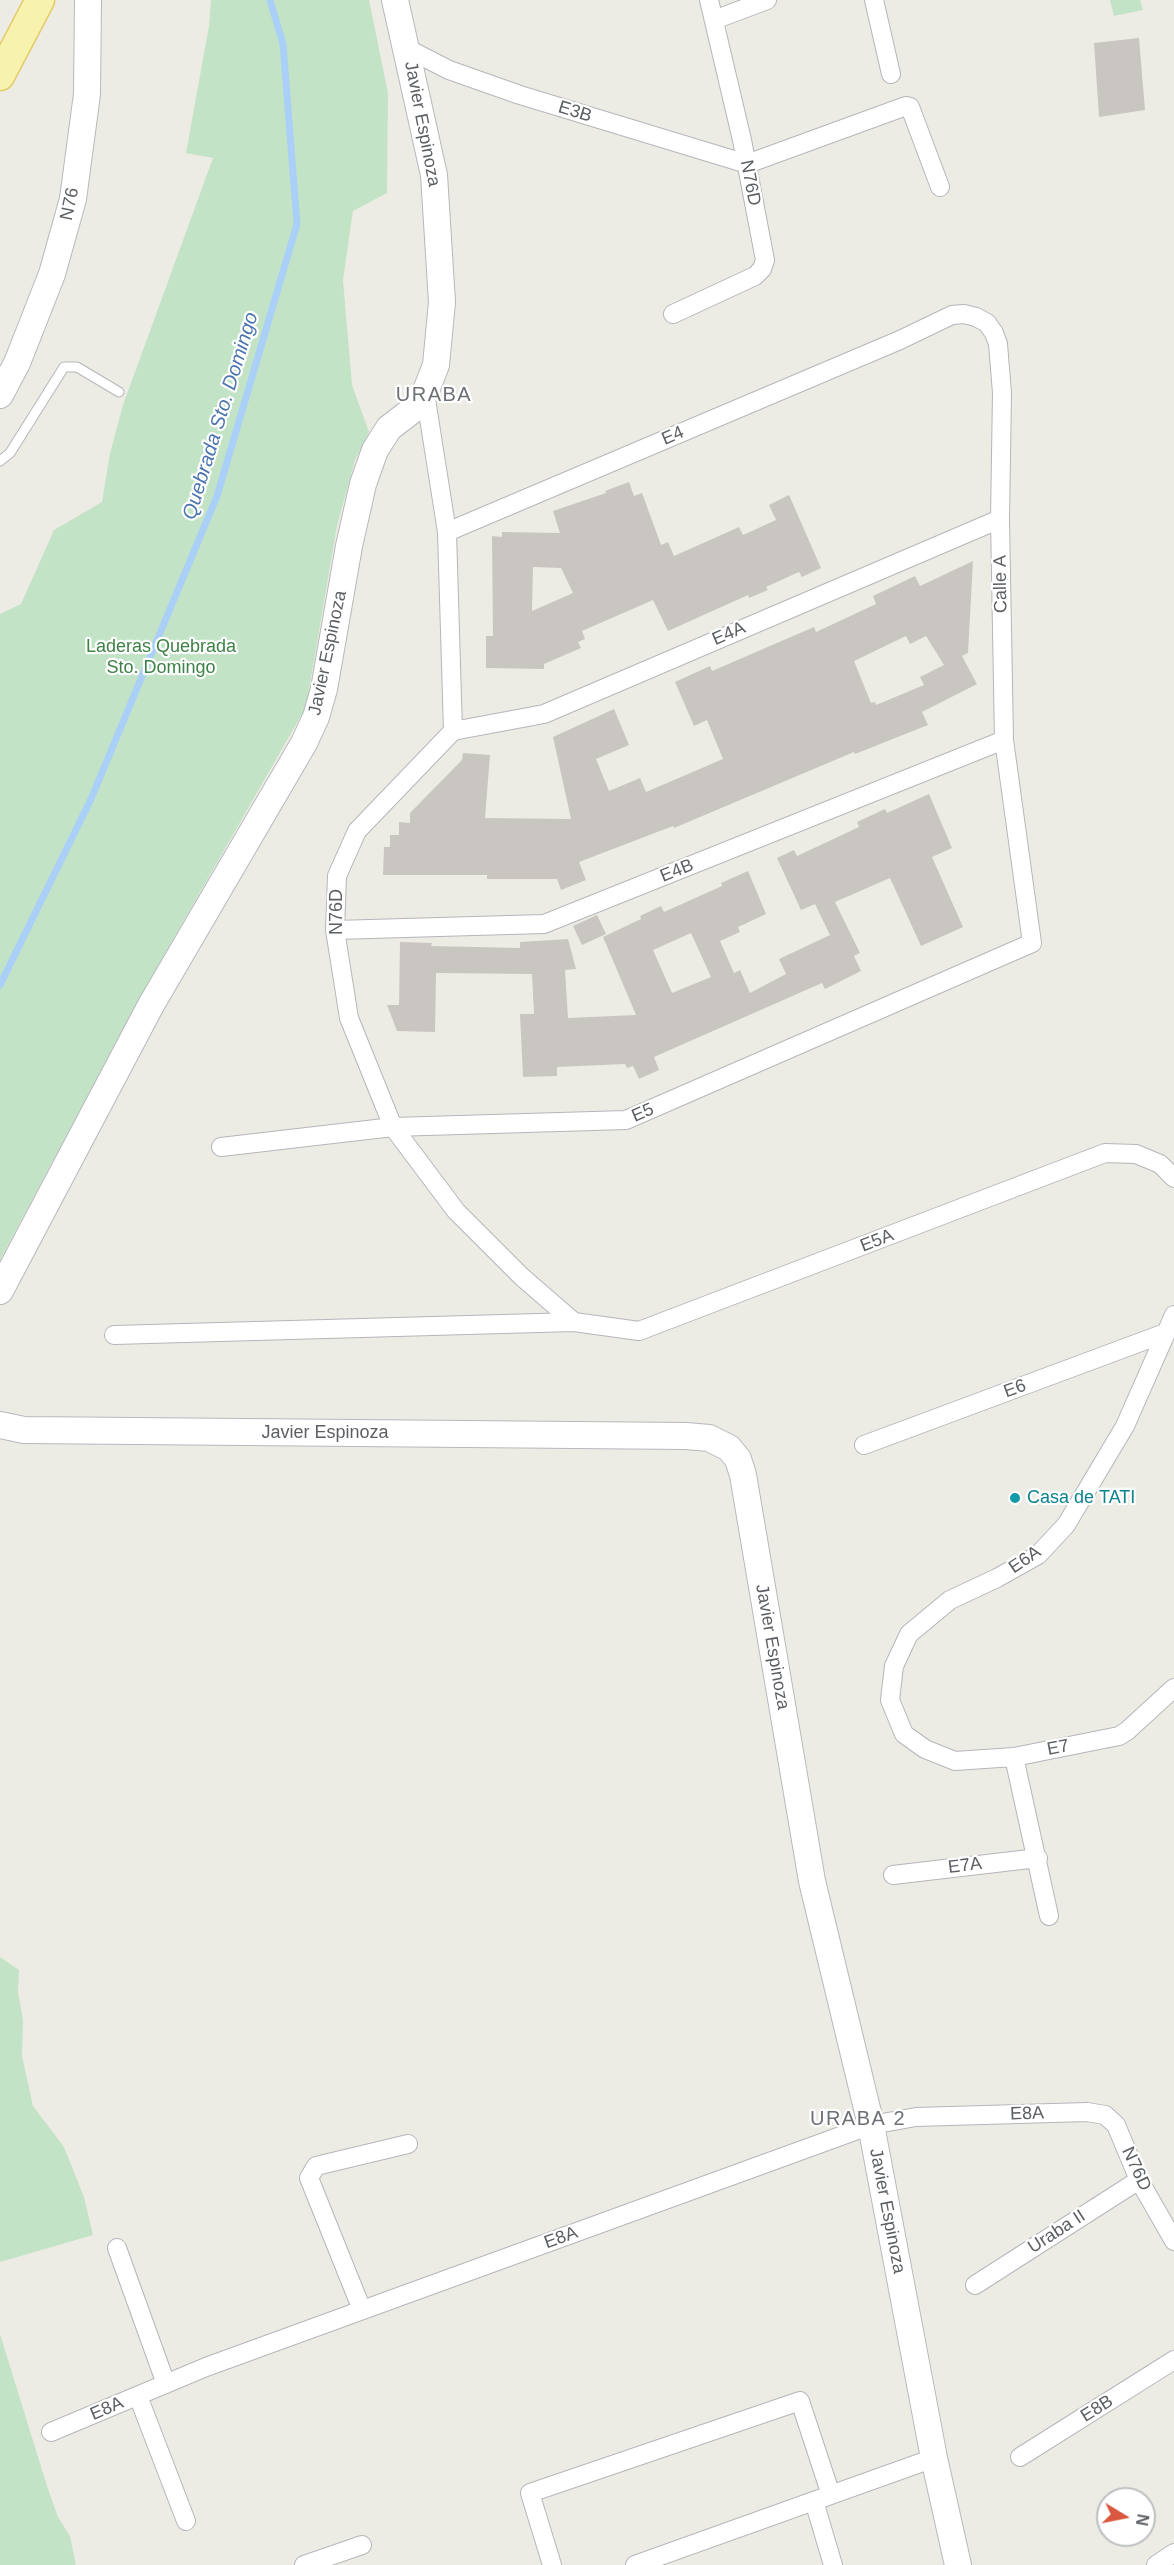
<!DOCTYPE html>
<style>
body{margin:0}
#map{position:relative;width:1174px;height:2565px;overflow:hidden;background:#edece4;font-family:Arial,sans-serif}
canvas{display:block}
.north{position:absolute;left:1096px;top:2487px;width:60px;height:60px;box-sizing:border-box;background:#fff;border:2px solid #bebfc1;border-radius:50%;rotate:100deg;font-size:16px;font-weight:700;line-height:24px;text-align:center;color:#5c5f63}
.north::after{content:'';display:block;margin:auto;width:21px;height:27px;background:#d9573e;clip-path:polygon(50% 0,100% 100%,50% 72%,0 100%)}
</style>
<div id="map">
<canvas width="1174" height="2565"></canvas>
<div class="north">N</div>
</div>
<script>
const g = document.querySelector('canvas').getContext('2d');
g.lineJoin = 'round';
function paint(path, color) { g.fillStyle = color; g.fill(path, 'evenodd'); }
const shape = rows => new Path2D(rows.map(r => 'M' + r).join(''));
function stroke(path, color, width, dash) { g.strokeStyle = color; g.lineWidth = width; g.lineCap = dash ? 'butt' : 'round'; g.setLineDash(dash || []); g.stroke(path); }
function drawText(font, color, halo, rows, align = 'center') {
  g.font = font + ' Arial,sans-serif'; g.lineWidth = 4.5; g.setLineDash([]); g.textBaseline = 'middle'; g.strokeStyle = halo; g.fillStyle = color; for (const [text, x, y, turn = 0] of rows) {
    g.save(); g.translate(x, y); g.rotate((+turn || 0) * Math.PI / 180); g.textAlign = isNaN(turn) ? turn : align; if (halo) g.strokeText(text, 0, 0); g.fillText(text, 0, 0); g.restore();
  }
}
const green = shape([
 [211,0,369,0,388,93,387,193,353,211,343,280,352,385,369,432,355,460,337,526,306,707,139,999,0,1260,0,614,21,604,54,530,102,502,110,453,123,405,213,158,186,153,209,26],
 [1110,0,1140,0,1143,10,1114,16],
 [0,1957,19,1970,18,1992,23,2020,22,2056,33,2106,64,2147,84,2197,93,2235,0,2262],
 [0,2334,47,2486,58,2517,70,2536,76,2565,0,2565]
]);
const stream = shape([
 [0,985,91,799,217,496,297,224,283,44,270,0]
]);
const building = shape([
 [1139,38,1145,110,1099,117,1094,43],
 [629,482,634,496,642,493,661,545,668,542,674,556,739,527,743,535,776,520,769,505,789,495,821,568,802,577,799,572,766,587,768,590,749,598,748,595,668,631,653,600,582,631,585,639,578,642,581,648,544,664,544,669,486,668,486,636,493,636,492,536,502,537,502,532,560,533,553,511,606,493,605,491],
 [533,567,561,568,573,593,532,611],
 [973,561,968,653,962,656,977,684,922,712,928,725,855,754,854,752,674,828,673,826,579,862,586,880,561,890,557,879,487,879,487,875,383,875,384,847,390,847,390,835,399,835,399,822,410,823,410,813,462,760,463,753,490,755,485,818,571,819,553,737,614,709,629,745,596,759,609,791,640,778,646,792,723,759,707,720,694,726,675,682,710,666,712,671,814,627,816,632,876,604,873,596,915,576,920,586],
 [906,636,910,644,926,636,944,665,920,677,924,685,876,705,875,702,871,703,854,661],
 [929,794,952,848,932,857,963,927,921,946,890,878,835,902,860,953,854,956,861,971,825,989,822,983,654,1057,659,1070,639,1079,633,1066,627,1068,625,1064,557,1067,557,1076,523,1077,520,1014,534,1014,532,974,436,973,435,1032,397,1031,387,1005,399,1005,400,942,432,943,431,946,520,948,520,942,568,939,576,969,565,970,568,1018,636,1015,603,937,641,919,640,916,661,906,664,912,722,886,721,883,748,871,766,914,738,927,740,932,720,941,734,973,740,970,750,993,786,974,779,959,830,935,815,904,801,910,777,858,794,850,797,856,859,827,857,822,885,809,887,813],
 [691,933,711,977,672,993,653,950],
 [597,915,606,934,582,945,573,926]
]);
const lane = shape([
 [0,461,10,453,64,367,77,367,119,392]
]);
const street = shape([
 [874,0,891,74],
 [714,20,767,0],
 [408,49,449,70,520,95,747,164,906,106,910,107,940,187],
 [673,314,755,276,762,269,765,260,742,140,709,0],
 [425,393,447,532,453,731,357,831,337,876,335,930,349,1018,393,1127,456,1211,522,1277,574,1322],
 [453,731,544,714,1000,519],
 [335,930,544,924,1004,740],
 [221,1147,393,1127,626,1120,1032,943,1004,740,1000,519,1002,393,998,344,994,333,987,323,976,317,964,314,952,315,900,340,447,532],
 [1174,1315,1125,1426,1066,1525,1038,1555,997,1578,950,1600,909,1634,894,1666,890,1700,904,1734,925,1749,955,1761,1014,1757,1119,1736,1127,1731,1174,1688],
 [114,1335,574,1322,639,1331,1105,1153,1136,1154,1160,1164,1174,1178],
 [864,1445,1165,1333],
 [1014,1757,1049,1916],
 [893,1875,1038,1858],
 [117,2248,166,2384],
 [975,2285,1139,2180],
 [362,2310,309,2178,316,2166,408,2144],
 [138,2396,186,2521],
 [51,2432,206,2367,871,2125,916,2117,1087,2112,1105,2115,1116,2125,1139,2180,1174,2241],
 [1020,2457,1174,2360],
 [814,2501,833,2565],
 [304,2565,362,2545],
 [552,2565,530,2493,800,2401,831,2495],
 [635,2565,934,2458],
 [1156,2565,1174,2553]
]);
const secondary = shape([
 [0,395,17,363,52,274,73,199,87,94,88,0],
 [0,1291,151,1005,304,743,316,717,324,689,349,546,363,484,375,450,389,428,410,412,425,393,436,365,442,302,434,175,395,0],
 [0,1425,24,1430,686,1436,709,1438,729,1448,738,1459,743,1475,812,1881,871,2125,934,2458,958,2565]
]);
const primary = shape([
 [0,76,40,0]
]);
const markers = [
 [1015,1498,6,"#0f9aa8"]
];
const streetNames = [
 ["E3B",575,112,17],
 ["Javier Espinoza",422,124,79],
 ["N76D",750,183,79],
 ["N76",70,204,-78],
 ["E4",673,436,-23],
 ["Calle A",1001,584,-91],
 ["E4A",729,634,-23],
 ["Javier Espinoza",328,653,-78],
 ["E4B",677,871,-22],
 ["N76D",337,912,-90],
 ["E5",643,1113,-23],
 ["E5A",877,1241,-21],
 ["E6",1015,1389,-20],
 ["Javier Espinoza",325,1433],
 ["E6A",1025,1560,-34],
 ["Javier Espinoza",772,1647,80],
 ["E7",1058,1748,-11],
 ["E7A",965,1866,-7],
 ["E8A",1027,2114,-2],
 ["N76D",1136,2169,65],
 ["Javier Espinoza",887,2211,79],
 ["Uraba II",1057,2232,-33],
 ["E8A",561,2238,-20],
 ["E8A",107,2409,-23],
 ["E8B",1097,2409,-32]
];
const parkNames = [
 ["Laderas Quebrada",161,647],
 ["Sto. Domingo",161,668]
];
const cultureNames = [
 ["Casa de TATI",1027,1498]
];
const neighbourhoodNames = [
 ["URABA",434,395],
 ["URABA 2",858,2119]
];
const waterNames = [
 ["Quebrada Sto. Domingo",221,416,-73]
];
paint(green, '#c3e3c6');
stroke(stream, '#abd0f7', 7);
paint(building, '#c9c6c1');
stroke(lane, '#b5b6ba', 11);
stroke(street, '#b5b6ba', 20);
stroke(secondary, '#b6b8bd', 28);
stroke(primary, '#e5cb66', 31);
stroke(lane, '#fff', 9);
stroke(street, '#fff', 18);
stroke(secondary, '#fff', 26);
stroke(primary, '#f8f2af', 28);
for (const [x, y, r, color] of markers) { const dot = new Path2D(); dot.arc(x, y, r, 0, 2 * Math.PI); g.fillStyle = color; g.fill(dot); stroke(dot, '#fff', 2); }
drawText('18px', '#5c5f63', '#fff', streetNames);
drawText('18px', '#3d8246', '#fff', parkNames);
drawText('18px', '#0d838f', '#fff', cultureNames, 'left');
g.letterSpacing = '1.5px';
drawText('20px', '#6d7175', '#fff', neighbourhoodNames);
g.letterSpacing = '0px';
drawText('italic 20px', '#4c75b0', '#fff', waterNames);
</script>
